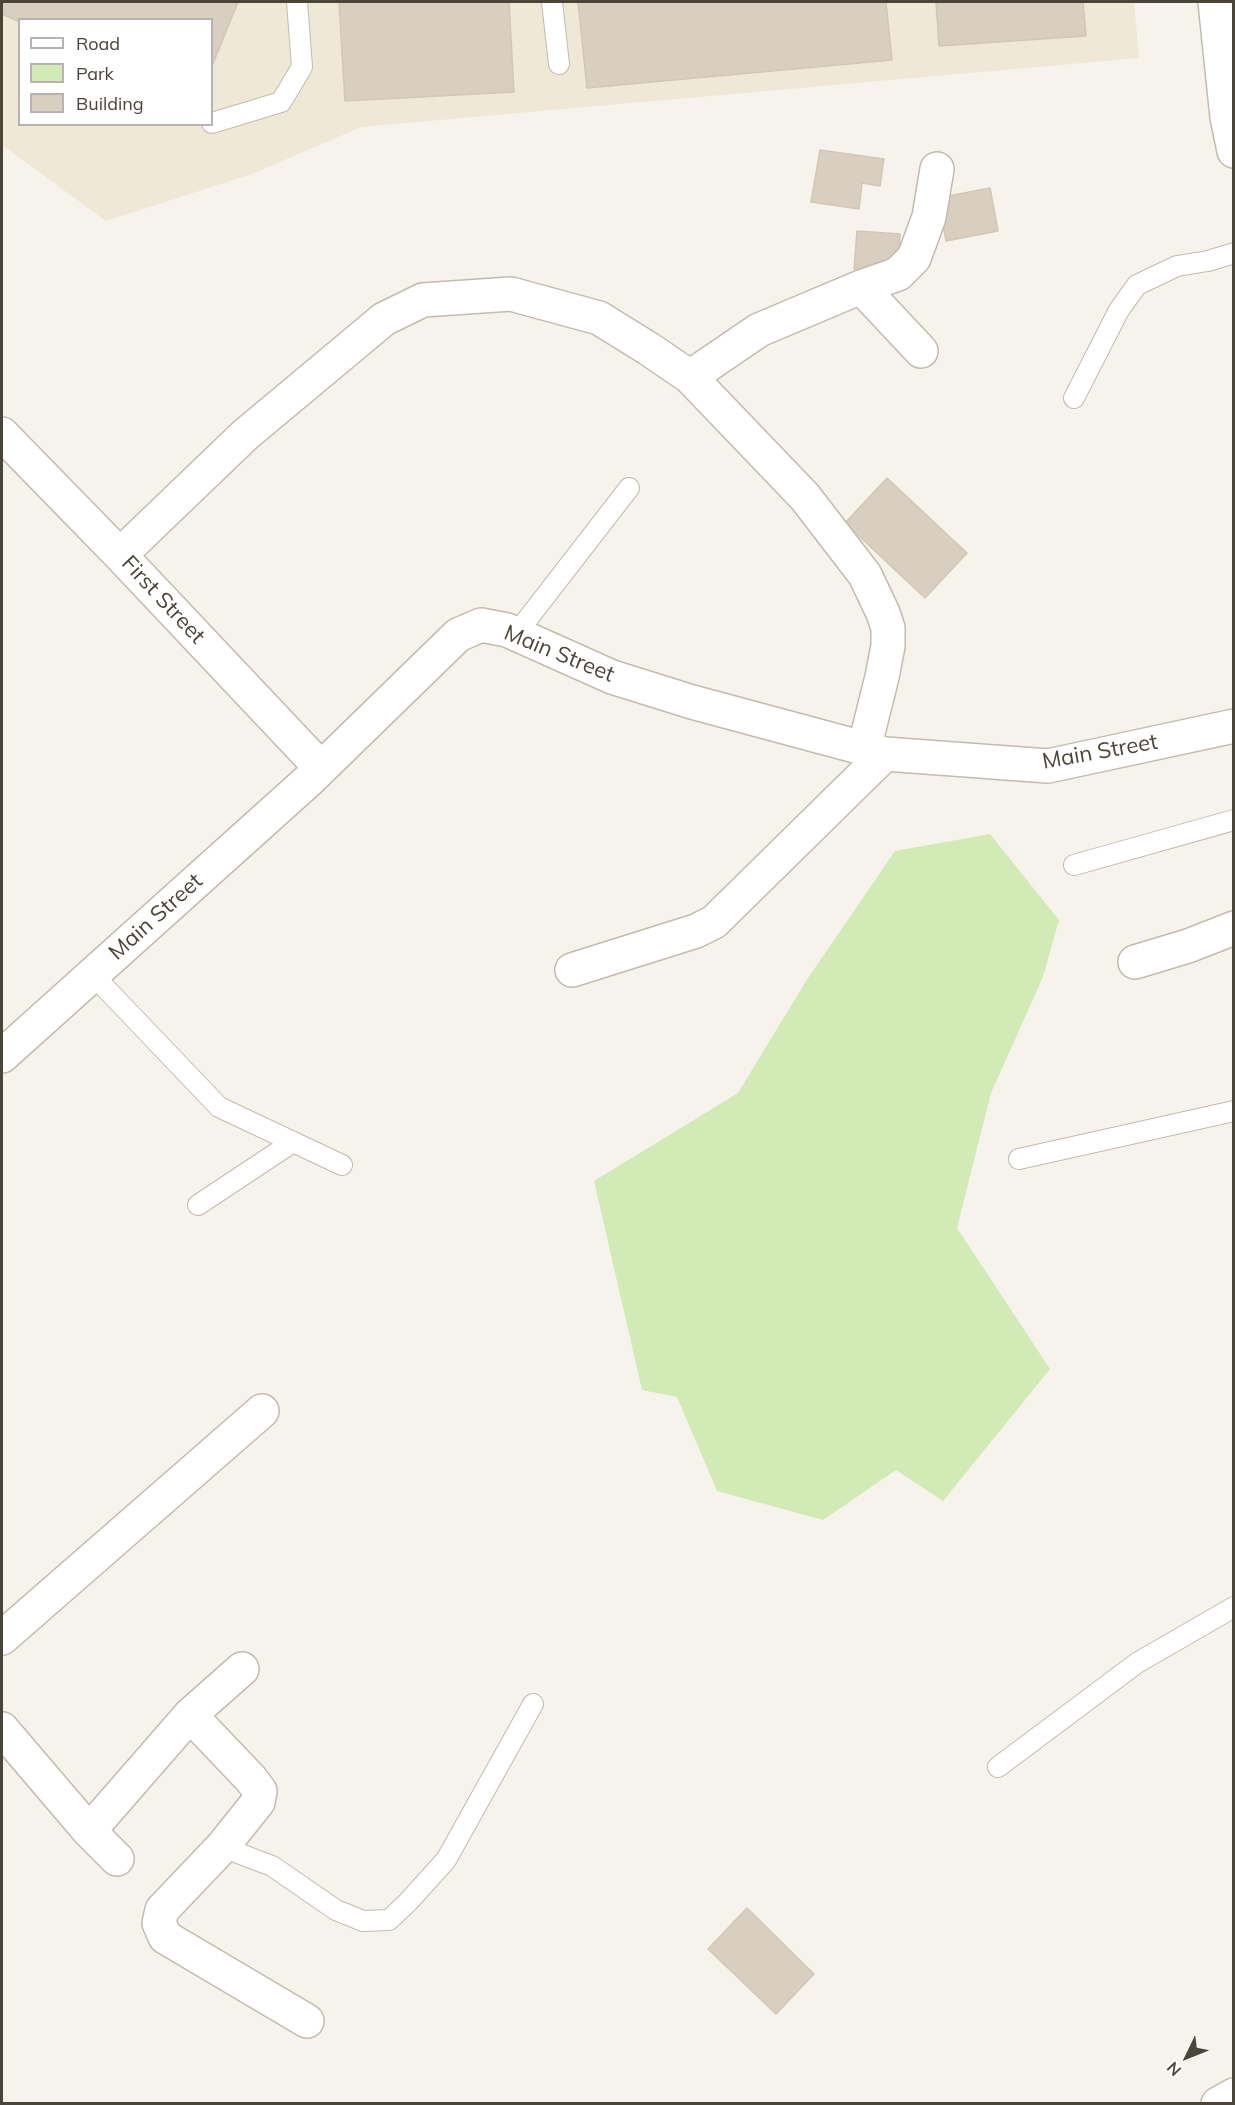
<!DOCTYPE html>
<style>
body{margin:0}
#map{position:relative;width:1235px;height:2105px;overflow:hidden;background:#f6f3ec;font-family:Mulish,sans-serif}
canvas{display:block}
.frame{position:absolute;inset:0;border:3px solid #4b4439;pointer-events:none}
.legend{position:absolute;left:18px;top:18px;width:195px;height:108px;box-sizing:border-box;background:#fff;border:2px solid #b7b4b0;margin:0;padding:8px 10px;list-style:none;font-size:18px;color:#4b4439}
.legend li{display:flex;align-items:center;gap:12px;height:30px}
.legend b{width:30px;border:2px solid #b7b4b0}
.north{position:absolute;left:1157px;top:2027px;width:60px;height:60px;-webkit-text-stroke:4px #fff;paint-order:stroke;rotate:227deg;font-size:16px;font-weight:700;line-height:24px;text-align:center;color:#4b4439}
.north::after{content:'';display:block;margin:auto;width:21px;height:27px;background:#4b4439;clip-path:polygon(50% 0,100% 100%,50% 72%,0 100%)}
</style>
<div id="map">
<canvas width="1235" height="2105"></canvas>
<div class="frame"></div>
<ul class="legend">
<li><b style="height:8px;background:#fff"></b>Road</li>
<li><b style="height:16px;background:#d2eab5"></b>Park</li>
<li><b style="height:16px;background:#d8cfc1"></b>Building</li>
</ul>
<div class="north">N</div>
</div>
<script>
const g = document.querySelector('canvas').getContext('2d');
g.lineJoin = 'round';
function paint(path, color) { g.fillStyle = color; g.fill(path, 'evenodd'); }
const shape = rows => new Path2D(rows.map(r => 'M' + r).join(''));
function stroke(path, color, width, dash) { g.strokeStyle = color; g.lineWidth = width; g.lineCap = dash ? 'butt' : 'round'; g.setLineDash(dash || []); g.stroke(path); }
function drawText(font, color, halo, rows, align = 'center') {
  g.font = font + ' Mulish,sans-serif'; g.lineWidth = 4.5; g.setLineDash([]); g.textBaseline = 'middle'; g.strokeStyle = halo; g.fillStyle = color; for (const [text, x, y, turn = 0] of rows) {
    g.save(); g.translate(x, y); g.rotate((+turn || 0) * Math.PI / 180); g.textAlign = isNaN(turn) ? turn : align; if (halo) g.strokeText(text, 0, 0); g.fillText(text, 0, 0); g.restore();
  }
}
const education = shape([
 [2,2,1134,2,1139,58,361,127,252,174,106,221,2,145],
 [20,20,212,20,212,124,20,124]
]);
const green = shape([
 [990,834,1059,920,1043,977,991,1093,957,1228,1050,1369,943,1501,896,1470,823,1520,717,1491,677,1397,642,1390,594,1181,738,1093,806,981,895,851]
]);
const building = shape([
 [2,2,238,2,212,66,212,20,20,20,20,22,2,14,2,2],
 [339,2,509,2,514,92,345,101,339,2],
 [578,2,886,2,892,60,587,88,578,2],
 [936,2,1083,2,1086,36,939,46,936,2],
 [820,150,884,159,880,186,862,183,859,209,811,202,820,150],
 [990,188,998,231,946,241,938,198,990,188],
 [857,231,900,234,898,272,854,269,857,231],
 [887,478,967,553,925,598,845,523,887,478],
 [747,1908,814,1974,776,2014,708,1949,747,1908]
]);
const service = shape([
 [552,2,559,64],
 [212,123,281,102,302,67,297,2],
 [1074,398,1119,310,1137,285,1177,266,1208,261,1234,253],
 [516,634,629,488],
 [1074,865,1234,820],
 [92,974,219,1107,342,1165],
 [1019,1159,1234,1111],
 [198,1205,293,1142],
 [998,1767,1137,1663,1234,1607],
 [222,1847,272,1866,336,1910,363,1921,389,1920,408,1902,446,1860,533,1704]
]);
const minor = shape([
 [861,287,921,351],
 [690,377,759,330,861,287,898,274,914,258,929,217,937,169],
 [2,434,120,555,321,768],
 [120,555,245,435,384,319,423,300,511,294,599,318,649,349,690,377,805,497,865,575,883,613,888,628,888,646,882,677,864,749],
 [1135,962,1188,946,1234,928],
 [572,970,696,931,714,922,885,754],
 [2,1056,309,780,458,635,481,625,507,630,612,677,692,702,885,754,1048,766,1234,726],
 [2,1638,262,1411],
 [190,1715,251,1779,260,1791,258,1802,222,1847,162,1910,159,1923,165,1937,307,2021],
 [2,1729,89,1831,117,1859],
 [89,1831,190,1715,242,1669],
 [1218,2104,1234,2095]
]);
const tertiary = shape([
 [1215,2,1227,117,1234,151]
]);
const streetNames = [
 ["First Street",163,600,47],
 ["Main Street",559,654,22],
 ["Main Street",1100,752,-10],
 ["Main Street",156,917,-42]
];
paint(education, '#efe8d6');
paint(green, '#d2eab5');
paint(building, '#d8cfc1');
stroke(building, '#d3c7b4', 1.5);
stroke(service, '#c2bbae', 22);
stroke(minor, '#c2bbae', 36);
stroke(tertiary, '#c2bbae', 36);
stroke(service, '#fff', 20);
stroke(minor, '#fff', 33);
stroke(tertiary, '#fff', 33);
drawText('22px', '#4b4439', '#fff', streetNames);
</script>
